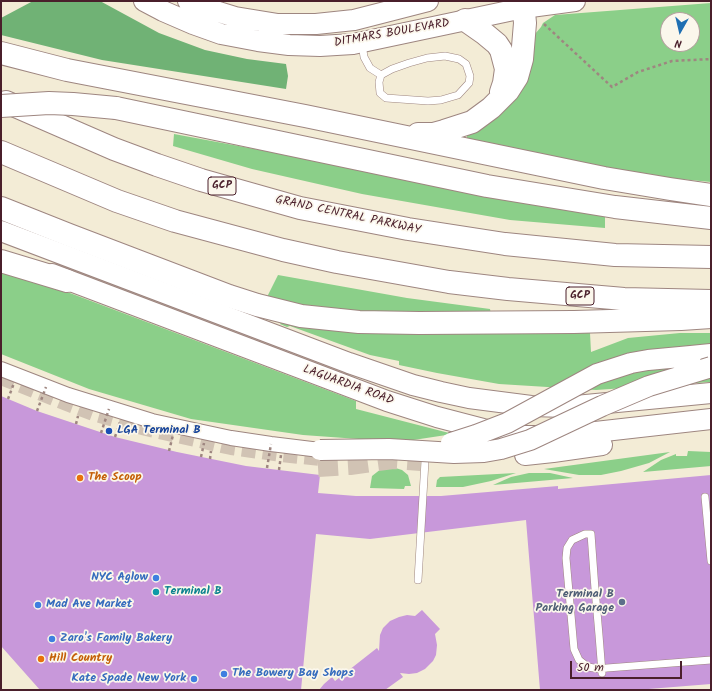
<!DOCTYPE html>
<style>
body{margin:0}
#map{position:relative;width:712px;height:691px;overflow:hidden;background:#f3ecd6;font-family:Kalam,sans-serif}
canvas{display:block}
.frame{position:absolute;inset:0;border:2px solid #4a1f2b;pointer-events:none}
.north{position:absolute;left:660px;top:12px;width:40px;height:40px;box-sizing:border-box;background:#fbf7ec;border:1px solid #b4a19f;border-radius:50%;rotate:188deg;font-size:11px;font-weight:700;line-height:16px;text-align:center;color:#4a1f2b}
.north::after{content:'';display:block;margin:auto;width:14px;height:18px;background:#1f6fb2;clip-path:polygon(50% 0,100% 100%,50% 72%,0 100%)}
.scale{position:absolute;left:570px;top:661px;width:112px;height:18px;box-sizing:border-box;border:2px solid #4a1f2b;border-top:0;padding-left:5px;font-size:12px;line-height:14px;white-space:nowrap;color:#4a1f2b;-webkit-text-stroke:3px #fbf7ec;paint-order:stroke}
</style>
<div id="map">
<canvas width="712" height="691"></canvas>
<div class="frame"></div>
<div class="north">N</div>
<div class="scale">50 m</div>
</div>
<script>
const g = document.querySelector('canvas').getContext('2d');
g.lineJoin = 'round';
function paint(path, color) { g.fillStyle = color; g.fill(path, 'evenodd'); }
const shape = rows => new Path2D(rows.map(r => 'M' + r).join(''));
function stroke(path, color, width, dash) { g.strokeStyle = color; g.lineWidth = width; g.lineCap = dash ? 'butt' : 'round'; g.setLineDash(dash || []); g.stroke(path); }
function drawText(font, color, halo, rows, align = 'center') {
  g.font = font + ' Kalam,sans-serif'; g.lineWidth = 3.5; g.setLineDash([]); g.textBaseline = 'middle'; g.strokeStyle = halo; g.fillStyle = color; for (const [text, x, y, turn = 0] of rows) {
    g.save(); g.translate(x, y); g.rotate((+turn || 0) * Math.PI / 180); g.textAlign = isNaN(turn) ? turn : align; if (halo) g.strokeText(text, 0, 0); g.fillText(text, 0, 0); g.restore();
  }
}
const green = shape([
 [711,3,711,182,659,177,467,142,467,135,535,34,541,27,543,23,555,15],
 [668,20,692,20,692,44,668,44],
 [174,134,605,214,605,228,510,220,362,194,252,169,173,146],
 [1,267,356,401,356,409,453,434,400,442,303,435,191,419,89,389,1,354],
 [278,275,407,298,490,309,491,314,355,313,310,309,266,299],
 [282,321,415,332,590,333,591,352,628,338,680,333,711,333,711,382,596,390,499,384,437,373,399,365,399,361,370,355,290,326,287,327,280,324],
 [688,451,711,452,711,466,643,472,661,460,676,454,676,456,687,456],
 [670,452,649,463,621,471,601,475,579,475,544,469],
 [386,465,402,470,408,475,411,486,405,486,404,489,370,488,372,476],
 [516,473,491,481,463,487,436,487,437,480,440,477],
 [529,473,550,473,573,478,493,485,511,477]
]);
const forest = shape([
 [33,1,100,1,159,33,205,50,247,59,286,64,288,76,286,89,102,60,1,35,1,18]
]);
const building = shape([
 [1,396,37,411,115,437,177,452,246,466,320,475,318,493,356,496,441,496,558,486,558,489,711,475,711,684,636,690,540,690,526,520,370,539,316,534,301,690,40,690,1,646],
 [422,610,440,629,435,634,437,645,436,655,433,661,425,669,417,673,409,674,400,673,403,677,385,690,319,690,324,684,332,677,335,681,377,648,379,651,380,635,383,628,390,621,399,617,407,615,415,616]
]);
const streetTunnel = shape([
 [1,378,69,405,96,415,146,429,231,448,281,455,320,459]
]);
const secondaryTunnel = shape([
 [318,467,350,465,393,459,421,461]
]);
const path = shape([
 [544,24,612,87,638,72,672,61,711,59],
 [76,424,78,416],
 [210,459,211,451]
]);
const lane = shape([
 [362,44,364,57,370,68,381,75,379,82,380,93,386,98,428,101,441,100,458,95,469,83,470,76,466,64,459,59,445,56,427,58,409,63,392,69,381,75],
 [705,497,711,561],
 [418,580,425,461],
 [602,673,599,635,595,589,591,534,585,534,572,540,567,548,566,558,574,649,579,660,588,667,600,669,607,668,711,660]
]);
const street = shape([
 [1,369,68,395,152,421,231,438,271,444,320,450]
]);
const secondary = shape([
 [144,1,163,11,193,24,221,34,258,41,289,45,320,46,353,44,523,8,575,1],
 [188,1,196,5,235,17,278,24,316,24,354,20,428,1],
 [1,231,349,363,413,385,441,392,469,398,531,406,565,407,711,393],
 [52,274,387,401,437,417,483,429,523,436,560,436,711,419],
 [691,356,711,354],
 [525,455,553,452,602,445]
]);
const highway = shape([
 [465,20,485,34,497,44,501,50,506,69,504,83,501,92],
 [1,53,67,70,305,116,604,178,670,189,711,195],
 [6,102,114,149,157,165,201,180,300,208,408,229,505,244,615,255,711,257],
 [116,108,487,186,615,207,711,218],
 [418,134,433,134,444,131,472,122,491,108,508,91,517,77,522,59,525,23,523,1],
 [1,152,117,201,175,221,283,250,337,262,449,282,508,289,624,299,711,301],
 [1,208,69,235,229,296,257,305,301,316,359,322,419,323,574,322,681,319,711,317],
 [1,261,67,281]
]);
const pathBridge = shape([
 [8,399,14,383],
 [37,411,46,387],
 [101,433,109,409],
 [115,437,120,422],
 [169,451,175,427],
 [201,457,204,443],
 [267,468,271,444],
 [279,470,281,455]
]);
const secondaryBridge = shape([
 [451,443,476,435,507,423,597,374,631,363,648,360,691,356],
 [320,450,389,449,454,453,484,452,501,449,530,440,602,406,649,386,711,367]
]);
const highwayBridge = shape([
 [1,106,49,103,73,104,116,108]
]);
const markers = [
 [109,431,4,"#1a4fb4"],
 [80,478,4,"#e8710a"],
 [156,578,4,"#3f7fe0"],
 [156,592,4,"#0f9aa8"],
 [622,602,4,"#5c6f8a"],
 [38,605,4,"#3f7fe0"],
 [52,639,4,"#3f7fe0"],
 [41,659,4,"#e8710a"],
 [224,674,4,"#3f7fe0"],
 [194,679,4,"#3f7fe0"]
];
const shields = [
 [222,186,28],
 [580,296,28]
];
const shieldNames = [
 ["GCP",222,186],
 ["GCP",580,296]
];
const streetNames = [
 ["DITMARS BOULEVARD",392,34,-10],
 ["GRAND CENTRAL PARKWAY",348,216,12],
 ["LAGUARDIA ROAD",348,386,20]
];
const transitNames = [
 ["LGA Terminal B",117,431]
];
const foodNames = [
 ["The Scoop",88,478],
 ["Hill Country",49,659]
];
const shopNames = [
 ["NYC Aglow",148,578,"right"],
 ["Mad Ave Market",46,605],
 ["Zaro's Family Bakery",60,639],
 ["The Bowery Bay Shops",232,674],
 ["Kate Spade New York",186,679,"right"]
];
const cultureNames = [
 ["Terminal B",164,592]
];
const serviceNames = [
 ["Terminal B",614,595],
 ["Parking Garage",614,609]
];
paint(green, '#8bcf89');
paint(forest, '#70b275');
paint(building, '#c898da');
stroke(streetTunnel, '#d1c3b4', 14, [14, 7]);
stroke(secondaryTunnel, '#d1c3b4', 20, [20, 10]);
stroke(lane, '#9e8680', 8);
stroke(street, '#9e8680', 16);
stroke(secondary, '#9e8680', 22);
stroke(highway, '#9e8680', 24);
stroke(path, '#9e8680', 2.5, [3, 3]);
stroke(lane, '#fff', 7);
stroke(street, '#fff', 14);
stroke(secondary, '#fff', 20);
stroke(highway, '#fff', 22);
stroke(secondaryBridge, '#9e8680', 22, []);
stroke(highwayBridge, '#9e8680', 24, []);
stroke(pathBridge, '#9e8680', 2.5, [3, 3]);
stroke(secondaryBridge, '#fff', 20);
stroke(highwayBridge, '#fff', 22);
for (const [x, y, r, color] of markers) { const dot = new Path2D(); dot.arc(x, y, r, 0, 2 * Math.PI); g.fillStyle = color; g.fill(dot); stroke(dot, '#fbf7ec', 1.5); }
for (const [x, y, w] of shields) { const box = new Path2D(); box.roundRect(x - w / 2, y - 9, w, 18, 3); g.fillStyle = '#fbf7ec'; g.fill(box); stroke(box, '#4a1f2b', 1); }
drawText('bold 11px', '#4a1f2b', null, shieldNames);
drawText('12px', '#4a1f2b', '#fbf7ec', streetNames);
drawText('bold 12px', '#164399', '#fbf7ec', transitNames, 'left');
drawText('bold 12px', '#c56008', '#fbf7ec', foodNames, 'left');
drawText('bold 12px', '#366cbe', '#fbf7ec', shopNames, 'left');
drawText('bold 12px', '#0d838f', '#fbf7ec', cultureNames, 'left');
drawText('bold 12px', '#4e5e75', '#fbf7ec', serviceNames, 'right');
</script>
